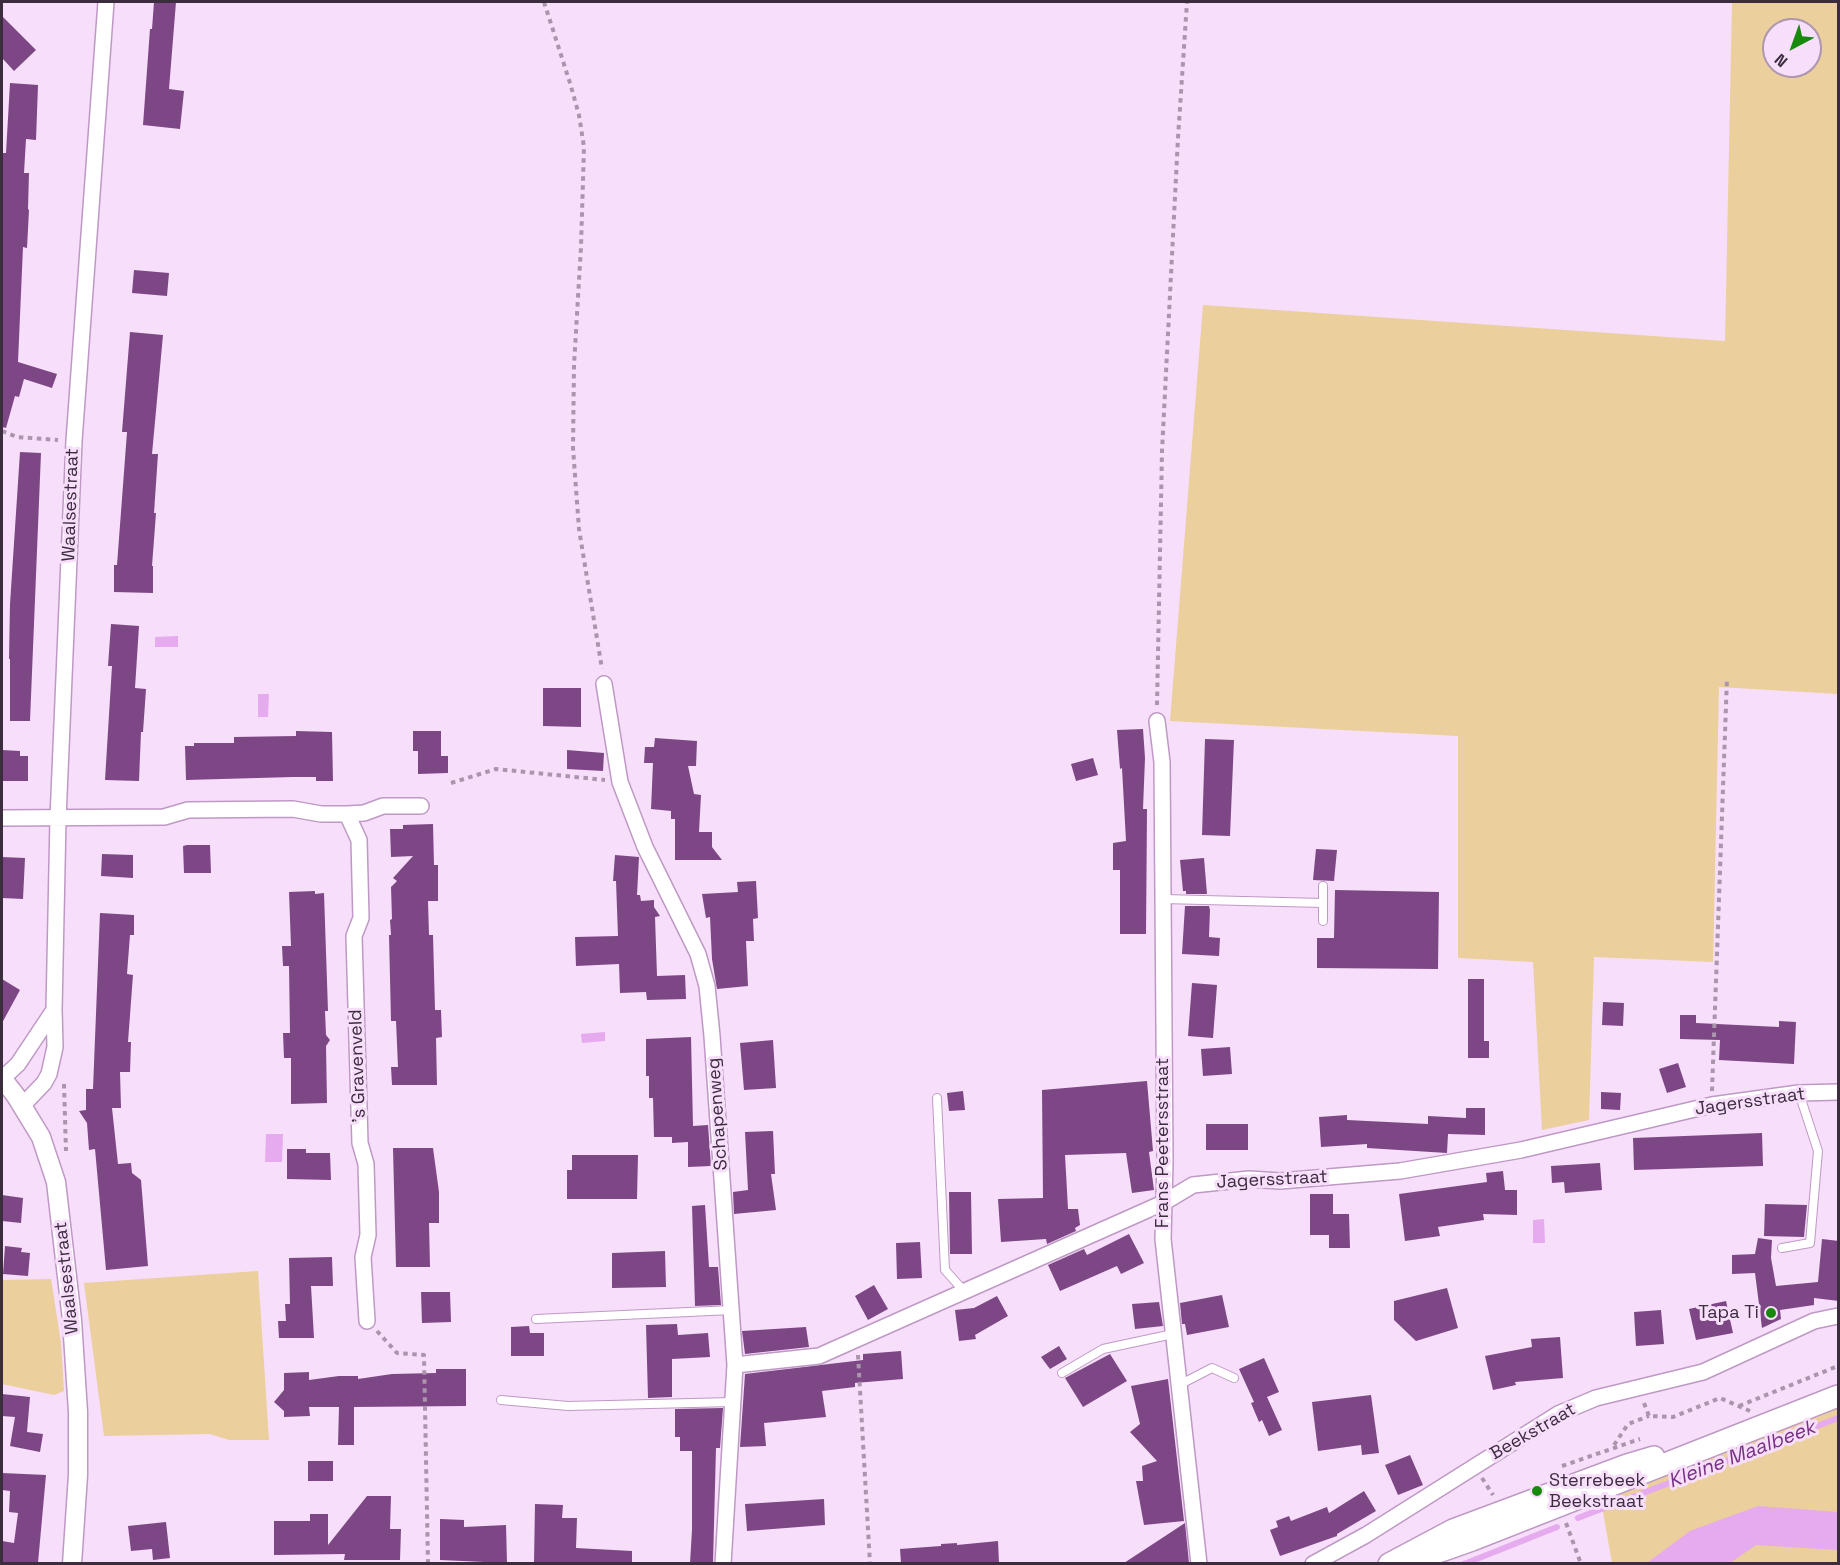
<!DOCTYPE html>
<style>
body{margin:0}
#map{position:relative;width:1840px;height:1565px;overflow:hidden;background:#f7defa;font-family:"Space Grotesk",sans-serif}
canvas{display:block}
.frame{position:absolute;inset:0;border:3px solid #3b2c3e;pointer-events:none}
.north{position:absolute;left:1762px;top:18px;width:60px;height:60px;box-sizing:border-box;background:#f7defa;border:2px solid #ac97af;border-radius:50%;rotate:221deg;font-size:16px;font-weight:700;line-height:24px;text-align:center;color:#3b2c3e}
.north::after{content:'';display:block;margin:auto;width:21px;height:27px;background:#178a0d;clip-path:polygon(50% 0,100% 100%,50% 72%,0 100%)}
</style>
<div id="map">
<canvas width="1840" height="1565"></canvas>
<div class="frame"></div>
<div class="north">N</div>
</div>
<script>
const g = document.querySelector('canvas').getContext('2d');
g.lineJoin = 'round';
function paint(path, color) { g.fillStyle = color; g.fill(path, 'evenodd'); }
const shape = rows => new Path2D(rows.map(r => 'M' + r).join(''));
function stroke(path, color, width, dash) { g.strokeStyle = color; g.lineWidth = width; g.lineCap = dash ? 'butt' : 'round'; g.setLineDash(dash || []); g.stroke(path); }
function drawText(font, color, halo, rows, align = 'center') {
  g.font = font + ' "Space Grotesk",sans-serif'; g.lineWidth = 6; g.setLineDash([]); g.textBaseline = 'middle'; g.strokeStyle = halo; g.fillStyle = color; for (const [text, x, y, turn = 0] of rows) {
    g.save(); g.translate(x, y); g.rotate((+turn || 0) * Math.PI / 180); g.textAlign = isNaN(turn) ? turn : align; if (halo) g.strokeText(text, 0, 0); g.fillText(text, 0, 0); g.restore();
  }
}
const green = shape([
 [1732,2,1838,2,1838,694,1719,687,1713,962,1594,957,1589,1120,1542,1130,1533,962,1458,958,1458,736,1170,721,1203,305,1725,341],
 [1774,30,1810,30,1810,66,1774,66],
 [258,1271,269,1440,229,1440,210,1434,104,1436,84,1283],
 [51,1279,61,1343,64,1391,54,1395,2,1384,2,1280],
 [1838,1404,1838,1563,1612,1563,1601,1501,1708,1454]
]);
const water = shape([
 [178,636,178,647,155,647,155,637],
 [258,694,269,694,268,717,258,717],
 [605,1032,605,1041,582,1043,581,1034],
 [266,1134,283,1134,282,1162,265,1162],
 [1544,1219,1545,1243,1533,1243,1533,1220],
 [1758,1506,1838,1512,1838,1550,1756,1545,1730,1563,1647,1563,1690,1531]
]);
const stream = shape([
 [1578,1518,1838,1418],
 [1464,1564,1557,1527]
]);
const building = shape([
 [154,2,176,2,169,89,184,91,180,129,143,125,150,29,152,29],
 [2,16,36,50,14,71,2,58],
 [10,83,38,85,36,140,26,139,24,173,29,173,28,209,29,210,27,248,23,247,18,362,57,374,52,388,24,379,19,397,15,396,6,428,2,427,2,182,3,153,6,153],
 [134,270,169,273,167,296,132,293],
 [130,332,163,335,152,454,158,454,154,513,156,513,152,566,153,566,153,593,114,592,114,565,117,565,127,432,122,432],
 [20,452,41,453,30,721,10,721,10,659,9,659,10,604],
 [111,624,139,626,135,688,146,689,143,732,141,732,139,781,105,780,112,666,108,666],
 [543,688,581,688,581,727,543,726],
 [1143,729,1145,758,1143,809,1147,809,1146,934,1120,934,1120,870,1113,870,1113,843,1126,841,1122,768,1120,769,1117,730],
 [296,731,332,732,333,781,316,781,316,777,293,777,186,780,185,746,194,746,194,743,234,743,234,737,296,736],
 [413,731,441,731,441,756,448,756,448,773,418,774,418,751,413,751],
 [655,738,697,741,696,766,688,766,694,794,701,795,699,832,712,832,712,847,722,860,675,860,675,819,671,819,671,811,651,809,653,763,644,763,645,747,654,747],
 [1205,739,1234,740,1230,836,1202,835],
 [2,750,20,751,20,756,28,756,28,781,2,781],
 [567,750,604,753,603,771,567,769],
 [1093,758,1098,775,1076,781,1071,764],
 [433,824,434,865,438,865,438,901,428,901,429,935,433,935,435,1010,441,1010,442,1037,436,1038,437,1085,392,1085,391,1067,398,1067,396,1021,391,1021,389,935,391,935,390,920,392,919,391,887,397,881,393,878,413,856,391,857,390,829,403,829,403,825],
 [187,845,210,845,211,873,184,873,183,846],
 [1316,849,1337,850,1334,881,1313,880],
 [102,854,133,855,133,878,101,876],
 [615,855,639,857,637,895,640,895,641,901,654,900,654,907,660,916,655,917,657,976,685,975,686,999,647,1000,646,992,620,993,619,964,576,966,575,937,618,936,616,881,613,881],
 [2,857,25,858,23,899,2,898],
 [1204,858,1207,894,1186,894,1186,891,1183,891,1180,860],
 [756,881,758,918,753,919,754,941,746,941,748,986,717,989,712,959,710,917,706,918,702,894,738,892,737,882],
 [1335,890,1439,892,1438,969,1317,968,1317,938,1334,938],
 [315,891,315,894,324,893,328,1011,325,1011,326,1035,330,1040,326,1046,327,1103,291,1104,291,1058,284,1058,283,1033,290,1033,289,966,283,966,282,946,291,946,289,892],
 [1185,906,1209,906,1210,910,1209,937,1220,938,1219,956,1182,954],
 [100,913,134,915,134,935,130,935,127,974,133,975,128,1042,131,1042,130,1072,120,1072,121,1108,112,1108,118,1164,131,1163,132,1173,141,1180,148,1266,106,1270,95,1149,89,1150,87,1123,79,1111,86,1110,86,1089,93,1089],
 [2,979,20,990,2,1023],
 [1468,979,1484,979,1484,1041,1489,1041,1489,1058,1468,1058],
 [1192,983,1217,985,1213,1038,1188,1036],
 [1603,1002,1624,1003,1623,1026,1602,1025],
 [1680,1015,1696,1015,1696,1023,1779,1027,1779,1021,1796,1022,1794,1064,1719,1060,1720,1040,1680,1039],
 [691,1037,693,1126,708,1125,711,1166,688,1167,688,1142,672,1143,672,1137,654,1137,653,1098,649,1098,649,1076,646,1076,646,1039],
 [773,1040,776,1088,744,1090,740,1043],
 [1230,1047,1232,1074,1203,1076,1201,1049],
 [1678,1063,1686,1087,1667,1093,1659,1069],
 [1147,1081,1153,1151,1149,1152,1154,1190,1132,1193,1126,1153,1065,1155,1068,1209,1078,1209,1080,1225,1075,1228,1076,1231,1047,1244,1046,1239,1001,1242,998,1199,1043,1198,1042,1090],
 [963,1091,965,1110,949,1111,947,1093],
 [1601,1092,1621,1093,1620,1110,1601,1109],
 [1466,1108,1485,1108,1485,1135,1448,1134,1447,1153,1367,1148,1367,1144,1321,1147,1319,1117,1347,1115,1347,1120,1428,1124,1428,1116,1466,1118],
 [1206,1124,1248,1124,1248,1150,1206,1150],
 [773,1131,775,1174,771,1174,776,1210,734,1214,733,1192,748,1190,745,1132],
 [1762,1133,1763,1166,1634,1170,1633,1138],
 [393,1148,433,1148,439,1192,439,1223,429,1223,430,1267,396,1267],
 [287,1149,306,1149,306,1153,330,1153,331,1180,287,1179],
 [572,1155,638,1155,637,1199,567,1199,567,1170,572,1170],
 [1600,1163,1602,1190,1565,1193,1564,1182,1552,1183,1551,1166],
 [1503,1171,1505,1190,1517,1190,1517,1215,1483,1214,1484,1220,1438,1227,1440,1236,1405,1241,1399,1194,1487,1182,1486,1173],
 [949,1192,971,1192,972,1254,950,1254],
 [1310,1194,1333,1194,1333,1214,1349,1214,1350,1248,1329,1248,1329,1235,1310,1235],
 [2,1195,23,1198,21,1223,2,1221],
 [1765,1204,1807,1205,1804,1237,1764,1236],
 [705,1205,709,1267,718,1267,721,1305,695,1306,692,1206],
 [1129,1234,1144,1263,1121,1274,1117,1266,1060,1291,1048,1265,1084,1249,1087,1255],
 [1758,1238,1772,1240,1771,1258,1776,1286,1818,1282,1822,1239,1839,1241,1839,1301,1814,1298,1814,1305,1780,1310,1781,1319,1762,1328,1755,1273,1732,1274,1732,1255,1755,1254],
 [920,1242,922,1278,897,1279,896,1243],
 [5,1246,22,1248,21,1252,30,1253,28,1276,3,1274],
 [665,1251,666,1287,612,1288,612,1253],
 [332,1257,333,1286,311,1286,314,1338,279,1338,278,1321,286,1321,285,1304,290,1304,289,1258],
 [874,1285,888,1309,868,1320,855,1296],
 [1447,1288,1458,1328,1416,1341,1394,1320,1394,1301],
 [421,1292,450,1292,451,1322,422,1323],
 [1222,1295,1229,1327,1187,1335,1185,1324,1182,1324,1180,1303],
 [997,1296,1008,1316,975,1335,976,1339,959,1341,955,1310,974,1308],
 [1726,1301,1733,1333,1696,1340,1689,1309],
 [1159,1302,1163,1326,1135,1329,1132,1304],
 [1661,1310,1664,1344,1636,1346,1634,1312],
 [677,1324,678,1335,708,1333,710,1357,672,1359,672,1397,648,1398,646,1325],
 [529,1326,530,1333,544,1333,544,1356,511,1356,511,1327],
 [806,1327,809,1347,745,1354,742,1331],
 [1560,1337,1563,1378,1515,1382,1516,1385,1493,1390,1485,1356,1532,1347,1531,1339],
 [1059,1346,1067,1359,1050,1369,1041,1357],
 [901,1351,903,1379,855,1383,855,1387,822,1391,826,1417,764,1423,766,1446,740,1447,745,1374,863,1360,863,1354],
 [1110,1354,1127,1381,1083,1407,1065,1378],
 [1264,1358,1279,1392,1267,1397,1282,1430,1269,1436,1262,1420,1259,1422,1251,1403,1254,1402,1239,1369],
 [436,1369,466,1369,466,1406,354,1407,354,1445,338,1445,339,1407,309,1407,310,1416,284,1417,284,1411,274,1402,284,1390,284,1373,309,1372,309,1380,339,1376,358,1376,358,1379,392,1374,436,1373],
 [1168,1379,1184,1521,1144,1525,1136,1481,1143,1481,1142,1466,1157,1461,1130,1432,1140,1424,1131,1386],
 [2,1394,30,1397,27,1432,43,1434,40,1452,10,1446,15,1417,2,1416],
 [1371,1395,1379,1453,1362,1455,1361,1445,1318,1451,1312,1402],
 [723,1408,720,1448,716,1448,713,1563,690,1563,692,1530,692,1451,680,1451,680,1437,675,1437,675,1409],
 [1410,1455,1423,1485,1398,1495,1385,1465],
 [308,1461,333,1461,333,1481,308,1481],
 [2,1473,46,1475,38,1563,2,1563,2,1541,14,1543,18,1513,9,1512,10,1491,2,1490],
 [1364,1491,1376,1511,1337,1534,1337,1536,1280,1556,1270,1530,1278,1527,1276,1521,1289,1516,1291,1521,1327,1507,1329,1513],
 [367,1496,391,1496,390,1529,401,1529,400,1560,344,1560,345,1554,274,1555,274,1521,310,1521,310,1514,328,1514,328,1545],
 [824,1499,825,1525,747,1531,745,1504],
 [535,1504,563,1505,562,1518,577,1518,576,1548,632,1551,632,1563,534,1563],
 [440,1519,464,1520,464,1527,506,1525,507,1563,440,1560],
 [166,1522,170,1558,153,1560,152,1549,131,1551,128,1526],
 [1185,1523,1189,1563,1124,1563],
 [998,1541,999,1563,901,1563,900,1549,941,1546,941,1544,957,1543,957,1545]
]);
const path = shape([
 [544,2,570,83,579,115,584,147,581,247,574,365,573,448,579,529,602,669],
 [2,431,17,437,58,440],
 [1157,705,1162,451,1178,138,1187,2],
 [451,783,496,769,605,780],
 [64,1084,66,1151],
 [1712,1091,1727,678],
 [377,1331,397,1353,424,1355,428,1564],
 [858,1355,870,1564],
 [1644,1403,1649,1416,1673,1417,1720,1398,1750,1411],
 [1739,1406,1838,1366],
 [1614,1445,1628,1424,1649,1416],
 [1562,1466,1640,1439],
 [1482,1478,1493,1495],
 [1566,1523,1581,1564]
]);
const service = shape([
 [1323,886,1323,921],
 [1163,899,1323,903],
 [937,1098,945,1270,964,1291],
 [1782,1248,1810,1243,1818,1151,1799,1093],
 [536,1319,732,1310],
 [1062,1373,1103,1349,1173,1334],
 [1179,1385,1212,1368,1234,1378],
 [501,1400,568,1406,733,1402]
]);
const minor = shape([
 [604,684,620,782,645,847,698,954,707,986,712,1036,735,1365,723,1564],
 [1157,721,1162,762,1165,1162,1163,1239,1199,1564],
 [347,814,364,813,383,806,421,806],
 [2,818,164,817,188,810,293,809,321,814,347,814,359,840,361,918,354,936,360,1143,366,1164,368,1235,363,1257,367,1321],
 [2,1079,18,1064,54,1010],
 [22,1106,44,1083,49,1074,55,1047,54,1010,58,819,74,441,106,2],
 [735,1365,819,1356,1163,1203,1193,1185,1249,1179,1280,1181,1400,1171,1521,1150,1712,1105,1799,1093,1838,1092],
 [1313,1564,1366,1535,1558,1414,1596,1398,1703,1372,1814,1321,1838,1316]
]);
const tertiary = shape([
 [2,1078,16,1096,41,1137,56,1182,72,1320,78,1412,78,1475,72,1564]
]);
const secondary = shape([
 [1389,1564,1453,1530,1627,1465,1654,1457],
 [1404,1564,1472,1540,1838,1396]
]);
const markers = [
 [1771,1313,6,"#178a0d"],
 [1537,1491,6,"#178a0d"]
];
const streetNames = [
 ["Waalsestraat",71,505,-88],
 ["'s Gravenveld",358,1066,-92],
 ["Jagersstraat",1750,1102,-8],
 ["Schapenweg",718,1114,-94],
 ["Frans Peetersstraat",1163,1143,-90],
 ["Jagersstraat",1272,1180,-3],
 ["Waalsestraat",67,1278,-96],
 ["Beekstraat",1533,1432,-30]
];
const poiNames = [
 ["Tapa Ti",1759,1313],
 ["Sterrebeek",1549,1481,"left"],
 ["Beekstraat",1549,1502,"left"]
];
const waterNames = [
 ["Kleine Maalbeek",1742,1455,-21]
];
paint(green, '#ebcf9c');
paint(water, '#e6aaef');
stroke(stream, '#e6aaef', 6);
paint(building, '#7d4785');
stroke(service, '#bf99c5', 10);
stroke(minor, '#bf99c5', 18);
stroke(tertiary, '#bf99c5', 21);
stroke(secondary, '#bf99c5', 24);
stroke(path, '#aa95ad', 4, [4.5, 4.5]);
stroke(service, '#fff', 8);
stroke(minor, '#fff', 15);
stroke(tertiary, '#fff', 18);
stroke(secondary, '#fff', 21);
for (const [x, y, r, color] of markers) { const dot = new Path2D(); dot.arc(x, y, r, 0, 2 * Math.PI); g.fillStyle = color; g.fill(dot); stroke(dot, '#f7defa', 2); }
drawText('18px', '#3b2c3e', '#f7defa', streetNames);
drawText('18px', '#3b2c3e', '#f7defa', poiNames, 'right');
drawText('italic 20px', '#773182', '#f7defa', waterNames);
</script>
